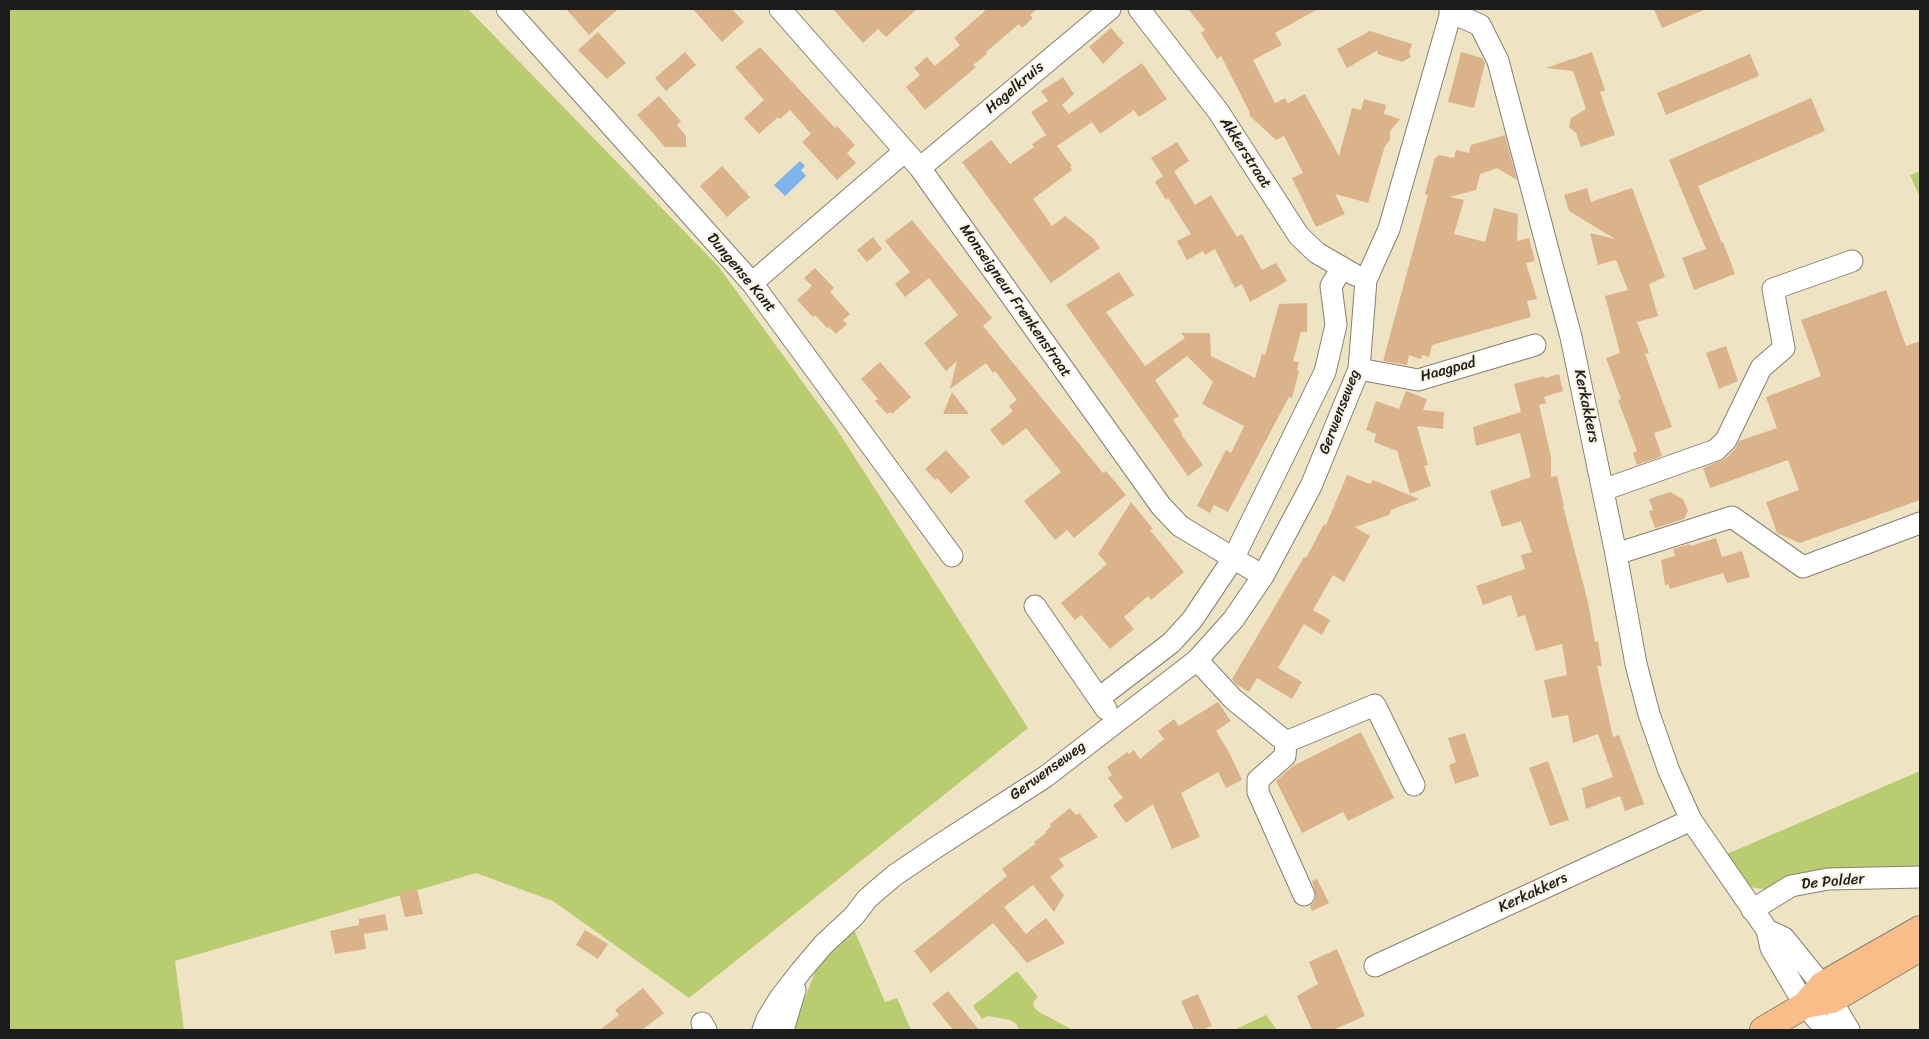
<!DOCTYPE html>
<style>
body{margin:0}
#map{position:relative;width:1929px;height:1039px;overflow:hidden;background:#eee4c4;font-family:Sriracha,sans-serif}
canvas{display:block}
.frame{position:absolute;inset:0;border:10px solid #1c1c1c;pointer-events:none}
</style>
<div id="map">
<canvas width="1929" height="1039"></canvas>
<div class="frame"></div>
</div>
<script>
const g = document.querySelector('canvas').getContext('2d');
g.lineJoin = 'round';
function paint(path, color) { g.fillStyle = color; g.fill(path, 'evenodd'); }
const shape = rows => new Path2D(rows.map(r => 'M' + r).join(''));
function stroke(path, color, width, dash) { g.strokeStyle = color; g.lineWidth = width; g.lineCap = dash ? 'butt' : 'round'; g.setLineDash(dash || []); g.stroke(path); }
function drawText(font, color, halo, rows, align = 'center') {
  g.font = font + ' Sriracha,sans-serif'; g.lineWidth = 4.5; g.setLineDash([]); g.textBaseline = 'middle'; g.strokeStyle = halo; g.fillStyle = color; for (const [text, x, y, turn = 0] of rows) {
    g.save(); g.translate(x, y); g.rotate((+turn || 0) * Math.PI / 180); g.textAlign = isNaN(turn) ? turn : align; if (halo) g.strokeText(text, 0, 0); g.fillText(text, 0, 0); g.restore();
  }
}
const green = shape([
 [9,9,468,9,718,266,836,428,1028,728,689,998,553,901,476,873,175,961,184,1030,9,1030],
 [1920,171,1920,198,1910,175],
 [1920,771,1920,868,1795,874,1771,890,1749,887,1727,854],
 [851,932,855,932,885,1002,897,998,911,1030,792,1030,816,970,836,945],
 [1017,971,1038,997,1034,1001,1033,1006,1039,1012,1073,1030,1019,1030,1016,1024,1010,1020,988,1016,982,1019,973,1006],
 [1266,1015,1277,1030,1234,1030]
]);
const water = shape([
 [800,161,805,166,801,170,806,176,785,196,774,185]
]);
const building = shape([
 [566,9,618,9,589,35],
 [693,9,732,9,744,22,722,42],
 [833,9,917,9,886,37,878,29,863,43],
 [987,9,1037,9,1030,15,1033,18,1022,28,1019,24,986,52,987,54,973,65,976,67,925,110,906,87,920,75,914,68,927,57,935,66,960,45,954,38],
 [1188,9,1318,9,1275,33,1282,45,1253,60,1275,103,1285,98,1288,103,1305,94,1339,156,1352,108,1361,110,1364,99,1386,105,1384,114,1400,119,1390,131,1390,140,1385,146,1368,203,1335,194,1345,214,1316,227,1292,178,1303,173,1284,136,1276,140,1250,116,1249,111,1221,56,1217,59,1201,33,1205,30],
 [1654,9,1706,9,1662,28],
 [1111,28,1124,43,1103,64,1089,47],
 [1370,31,1412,44,1409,53,1411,57,1402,62,1377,54,1378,50,1347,68,1337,49],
 [598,32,626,63,607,79,578,50],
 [760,47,835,128,837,126,855,145,847,153,856,163,837,180,802,142,811,134,790,110,780,119,778,117,759,134,744,118,764,100,735,67],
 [685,52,696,65,666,91,655,78],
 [1461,52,1482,58,1485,63,1474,108,1448,102],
 [1592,52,1605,90,1600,92,1615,135,1581,147,1576,133,1569,127,1571,118,1586,109,1573,71,1546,68],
 [1750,54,1759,76,1666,115,1657,93],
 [1142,63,1167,99,1139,117,1134,110,1100,134,1092,122,1057,146,1072,166,1070,167,1072,170,1033,199,1052,226,1065,216,1094,239,1100,248,1051,283,962,162,991,140,1010,164,1034,147,1032,144,1046,135,1031,112,1048,101,1041,91,1063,77,1074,94,1062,105,1069,114],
 [659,96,681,121,677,125,686,136,686,147,665,147,637,115],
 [1811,98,1825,131,1698,186,1722,243,1723,242,1735,274,1694,290,1682,258,1706,249,1669,160],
 [1505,135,1517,180,1497,168,1480,174,1476,190,1450,197,1464,200,1454,234,1485,242,1494,208,1518,214,1517,241,1529,238,1535,261,1526,263,1537,299,1527,301,1531,317,1432,345,1429,357,1422,355,1421,359,1409,355,1407,365,1383,361,1428,195,1425,194,1435,157,1437,158,1438,155,1454,158,1456,150,1469,153,1471,145],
 [1177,142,1189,161,1174,171,1195,205,1211,195,1237,237,1242,234,1262,270,1276,263,1287,281,1250,302,1242,284,1235,288,1215,249,1205,255,1203,251,1187,260,1177,241,1191,234,1168,198,1166,200,1155,182,1163,176,1151,158],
 [722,166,750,197,727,217,700,186],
 [1587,188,1591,202,1632,188,1665,277,1649,284,1658,316,1637,322,1649,353,1645,354,1672,427,1654,433,1662,456,1637,465,1633,453,1637,451,1618,400,1621,399,1606,358,1620,353,1605,296,1628,290,1616,260,1598,265,1590,233,1615,239,1569,211,1564,195],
 [912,220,992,318,983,326,1103,473,1106,471,1126,495,1074,538,1067,530,1055,540,1024,501,1061,472,1026,428,1003,446,990,430,1013,411,1009,406,1017,400,995,371,993,373,986,363,950,389,957,361,946,371,924,343,958,315,929,278,905,297,895,284,910,272,885,241],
 [873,237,882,249,867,262,857,250],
 [815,268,834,288,830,292,850,314,843,320,847,324,836,334,829,327,827,328,815,315,813,317,797,300,812,286,804,278],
 [1119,272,1134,295,1106,312,1145,366,1185,338,1181,333,1210,333,1211,356,1255,378,1262,354,1265,355,1279,304,1307,303,1307,332,1301,332,1293,361,1299,362,1297,371,1299,371,1292,398,1289,397,1228,512,1214,505,1210,513,1197,506,1226,450,1231,453,1244,426,1202,404,1213,382,1187,356,1155,380,1179,416,1173,420,1182,433,1181,434,1203,465,1188,476,1066,305],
 [1886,290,1906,346,1920,341,1920,500,1800,543,1777,533,1766,502,1799,490,1788,460,1710,488,1703,468,1725,459,1735,449,1739,441,1777,428,1766,397,1821,376,1801,320],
 [1726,346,1738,381,1719,389,1706,353],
 [880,362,911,397,892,414,890,412,887,414,875,401,878,399,861,379],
 [1559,374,1563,391,1544,397,1546,403,1539,405,1551,456,1551,477,1557,476,1564,506,1563,506,1588,602,1595,642,1598,641,1602,666,1597,666,1613,737,1619,735,1644,804,1625,811,1620,796,1586,809,1582,788,1613,777,1598,734,1573,743,1568,715,1552,718,1544,680,1567,675,1562,644,1536,651,1525,615,1518,617,1511,595,1483,605,1476,586,1525,569,1521,555,1532,552,1521,521,1502,527,1490,491,1531,477,1520,433,1476,446,1473,427,1521,412,1514,384,1544,376,1545,378],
 [1406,391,1427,399,1423,410,1444,412,1443,429,1417,426,1428,465,1424,466,1431,486,1410,494,1397,451,1374,442,1376,434,1366,430,1376,401,1399,409],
 [952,392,969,414,943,414],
 [946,450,970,477,951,494,937,478,935,480,925,469],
 [1347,475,1370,484,1373,480,1419,499,1391,510,1389,515,1355,527,1370,536,1344,582,1333,575,1313,610,1330,620,1322,635,1304,624,1278,668,1302,682,1292,699,1257,678,1249,692,1236,684,1232,679,1304,557,1306,558,1324,524,1326,525],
 [1670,492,1683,499,1688,511,1684,519,1655,528,1649,511,1653,510,1649,499],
 [1131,502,1153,529,1150,530,1184,572,1151,600,1148,596,1124,617,1134,629,1110,649,1081,615,1075,620,1061,603,1107,564,1098,554],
 [1716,538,1722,557,1742,551,1750,577,1727,583,1723,573,1670,589,1668,584,1665,585,1661,560,1675,556,1673,549,1690,544,1691,546],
 [1218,702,1231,721,1216,731,1230,754,1242,780,1226,788,1218,772,1181,793,1200,837,1172,849,1153,804,1126,823,1113,805,1123,798,1108,778,1112,775,1107,767,1127,752,1129,754,1134,750,1140,759,1164,739,1158,731,1174,719,1179,726],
 [1361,732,1394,798,1348,821,1343,812,1302,833,1276,781,1293,766],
 [1465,733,1479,776,1455,784,1449,765,1456,762,1448,738],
 [1548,761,1569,820,1550,826,1529,768],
 [1070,808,1076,815,1079,813,1098,837,1059,859,1064,866,1050,877,1064,895,1054,912,1033,885,1004,907,1026,934,1046,918,1065,943,1027,963,993,923,931,973,914,951,1007,876,1002,869,1035,844,1034,842,1046,833,1045,832,1051,826,1050,824],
 [1317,879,1329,903,1312,911,1310,906,1314,902,1316,896,1312,881],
 [417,889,423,914,405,917,399,893],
 [385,914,388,930,364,934,366,949,335,954,330,931,359,925,359,919],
 [585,930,608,944,598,959,576,945],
 [1337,949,1365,1016,1333,1030,1312,1030,1297,996,1318,984,1309,962],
 [643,988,664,1013,642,1030,600,1030,619,1015,615,1010],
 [948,991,964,1011,979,1030,953,1030,932,1004],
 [1198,994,1212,1026,1202,1030,1194,1030,1181,1001]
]);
const minor = shape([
 [507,9,752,283,952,556],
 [780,9,920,168,1161,506,1180,526,1263,576],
 [1139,9,1218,111,1299,236,1317,253,1355,275],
 [1450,12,1480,25,1498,61,1571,337,1616,554,1636,664,1649,714,1669,771,1691,820,1767,930,1771,948,1805,1005,1826,1030],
 [920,168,1110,9],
 [752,283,905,151],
 [1359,369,1418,380,1535,345],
 [1603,490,1716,450,1726,440,1761,368,1784,348,1773,289,1852,261],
 [1616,554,1732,517,1803,567,1920,523],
 [1035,606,1106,709],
 [1197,660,1233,699,1286,742,1375,705,1414,785],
 [1099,698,1171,643,1192,620,1233,559,1325,372,1336,325,1331,286,1342,268],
 [1286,742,1285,756,1258,780,1258,792,1304,895],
 [1752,910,1791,886,1828,879,1920,877],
 [1767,930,1784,938,1822,985,1849,1030],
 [1375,966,1691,820],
 [702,1023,706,1030],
 [763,1030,767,1019,780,998,801,971,823,945,854,916,867,899,876,891,895,875,938,846,1045,777,1197,660,1233,620,1263,576,1311,486,1359,369,1366,280,1389,229,1452,9],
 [783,1030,795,990]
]);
const major = shape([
 [1805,1005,1832,1000,1920,948],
 [1763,1030,1805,1005,1822,985,1920,929]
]);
const streetNames = [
 ["Hagelkruis",1015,88,-40],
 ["Akkerstraat",1245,153,57],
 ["Dungense Kant",741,273,50],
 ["Monseigneur Frenkenstraat",1015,301,55],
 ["Haagpad",1448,370,-15],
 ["Kerkakkers",1586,406,78],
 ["Gerwenseweg",1340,412,-69],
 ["Gerwenseweg",1048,771,-36],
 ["De Polder",1833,882,-5],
 ["Kerkakkers",1533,893,-25]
];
paint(green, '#b9cc6f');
paint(water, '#7eb4ec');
paint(building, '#dab38b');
stroke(minor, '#858070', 23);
stroke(major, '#858070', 28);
stroke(minor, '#fff', 21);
stroke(major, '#f8bd89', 26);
drawText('15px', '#1c1c1c', '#fcf5e5', streetNames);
</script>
